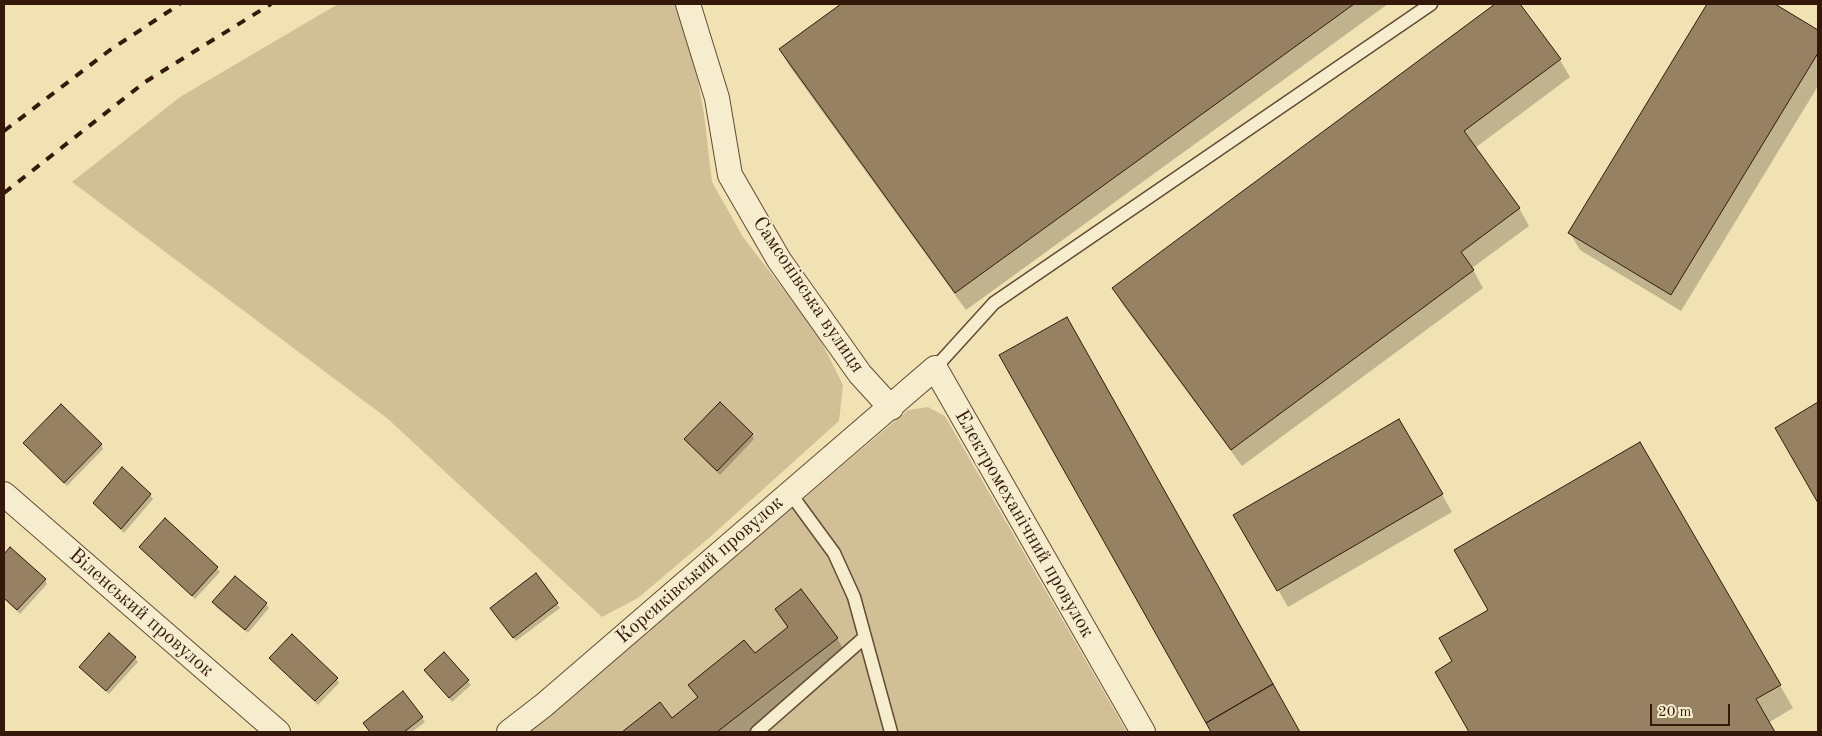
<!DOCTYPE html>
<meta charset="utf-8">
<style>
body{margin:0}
#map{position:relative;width:1822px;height:736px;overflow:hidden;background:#f1e2b3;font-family:"Old Standard TT",serif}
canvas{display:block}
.frame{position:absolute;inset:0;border:5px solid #34190b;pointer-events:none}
.scale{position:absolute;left:1650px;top:704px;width:80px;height:22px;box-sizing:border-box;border:2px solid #34190b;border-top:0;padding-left:6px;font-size:15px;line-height:18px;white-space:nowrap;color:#34190b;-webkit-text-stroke:4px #f6ecce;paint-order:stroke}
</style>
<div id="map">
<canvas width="1822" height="736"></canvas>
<div class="frame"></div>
<div class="scale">20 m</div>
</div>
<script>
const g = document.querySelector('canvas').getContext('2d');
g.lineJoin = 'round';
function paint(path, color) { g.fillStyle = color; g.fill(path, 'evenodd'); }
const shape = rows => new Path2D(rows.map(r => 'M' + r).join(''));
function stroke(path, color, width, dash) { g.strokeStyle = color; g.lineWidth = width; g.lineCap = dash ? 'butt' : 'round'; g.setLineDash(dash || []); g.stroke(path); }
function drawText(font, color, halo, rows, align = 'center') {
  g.font = font + ' "Old Standard TT",serif'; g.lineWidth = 4; g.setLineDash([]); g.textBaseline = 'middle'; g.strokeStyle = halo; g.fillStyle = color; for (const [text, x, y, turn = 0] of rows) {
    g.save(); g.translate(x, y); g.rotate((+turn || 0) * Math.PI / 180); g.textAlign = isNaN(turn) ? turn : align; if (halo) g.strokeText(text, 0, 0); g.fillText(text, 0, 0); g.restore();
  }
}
const green = shape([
 [338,4,678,4,691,40,704,114,712,182,743,237,817,333,843,385,839,421,710,537,638,598,602,617,388,419,72,182,180,97],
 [928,407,945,416,1127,732,527,732,908,410]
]);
const shadow = shape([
 [843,4,1388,4,966,310,790,67,780,50],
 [1497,4,1518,4,1560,60,1570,77,1475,148,1519,208,1529,226,1472,268,1483,288,1242,466,1123,305,1113,288],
 [1709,4,1772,4,1818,32,1818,86,1681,311,1580,250,1570,233],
 [1066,319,1299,732,1212,732,1001,355],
 [1818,403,1818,501,1776,428],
 [1399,420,1452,512,1288,607,1235,516],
 [752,435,754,439,720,475,685,440],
 [1640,443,1793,708,1768,723,1774,732,1471,732,1436,672,1454,662,1490,610],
 [25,444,101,445,103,449,67,486],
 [122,469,150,495,153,499,124,533,97,507,94,503],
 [165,520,217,568,220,572,195,599,143,551,140,547],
 [10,548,45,579,47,584,20,614,4,599,4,555],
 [235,578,266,604,269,608,248,633,216,607,214,602],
 [557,604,560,608,516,641,494,612],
 [776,609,837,638,847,656,749,732,623,732,659,704,672,720,698,699,690,685,755,655,788,629],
 [109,634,135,658,138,662,109,694,83,671,80,667],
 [444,653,471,685,452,702,428,674],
 [271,658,337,679,339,683,318,705,273,662],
 [422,718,425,722,412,732,370,732,364,724]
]);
const building = shape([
 [841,4,1354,4,955,293,779,49,841,4],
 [1495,4,1520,4,1561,59,1464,131,1520,208,1461,252,1474,270,1231,450,1112,288,1495,4],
 [1707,4,1775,4,1818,30,1818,53,1671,295,1568,233,1707,4],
 [1067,317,1273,684,1206,723,999,355,1067,317],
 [720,402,753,434,717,471,684,439,720,402],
 [1818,402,1818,503,1775,428,1818,402],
 [61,404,102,444,64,483,23,443,61,404],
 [1399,419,1443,494,1277,591,1233,515,1399,419],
 [1640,442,1781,685,1756,699,1775,732,1469,732,1435,672,1452,661,1439,638,1488,610,1454,550,1640,442],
 [122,467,151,494,121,529,93,503,122,467],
 [165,518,218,567,192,596,139,547,165,518],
 [10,547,46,579,17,610,4,598,4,554,10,547],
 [536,573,558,603,513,638,490,608,536,573],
 [235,576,267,603,245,630,212,602,235,576],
 [801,589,838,638,717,732,622,732,660,702,672,718,698,697,688,685,744,640,755,653,788,627,775,609,801,589],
 [109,633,136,657,106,691,79,667,109,633],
 [292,634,338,678,315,701,269,658,292,634],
 [444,652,469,680,449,698,424,670,444,652],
 [1273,684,1300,732,1211,732,1206,723,1273,684],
 [403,691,423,717,404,732,370,732,363,723,403,691]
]);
const service = shape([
 [935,368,994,303,1431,4],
 [790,493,834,553,854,597,891,732],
 [757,732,865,637]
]);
const minor = shape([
 [688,4,717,98,730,175,779,260,860,374,891,408],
 [4,494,278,732],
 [509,732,544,705,935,368,1143,732]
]);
const rail = shape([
 [4,131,110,50,180,4],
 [4,193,145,82,271,4]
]);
const streetNames = [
 ["Самсонівська вулиця",808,295,56],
 ["Електромеханічний провулок",1024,524,60],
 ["Корсиківський провулок",700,570,-41],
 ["Віленський провулок",141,613,41]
];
paint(green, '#d1c096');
paint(shadow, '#0003');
paint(building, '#968262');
stroke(building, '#34190b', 1);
stroke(service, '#634b35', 15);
stroke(minor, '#634b35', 26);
stroke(service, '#f6ecce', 12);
stroke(minor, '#f6ecce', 24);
stroke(rail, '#34190b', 4, [9, 9]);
drawText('20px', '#34190b', '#f6ecce', streetNames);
</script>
